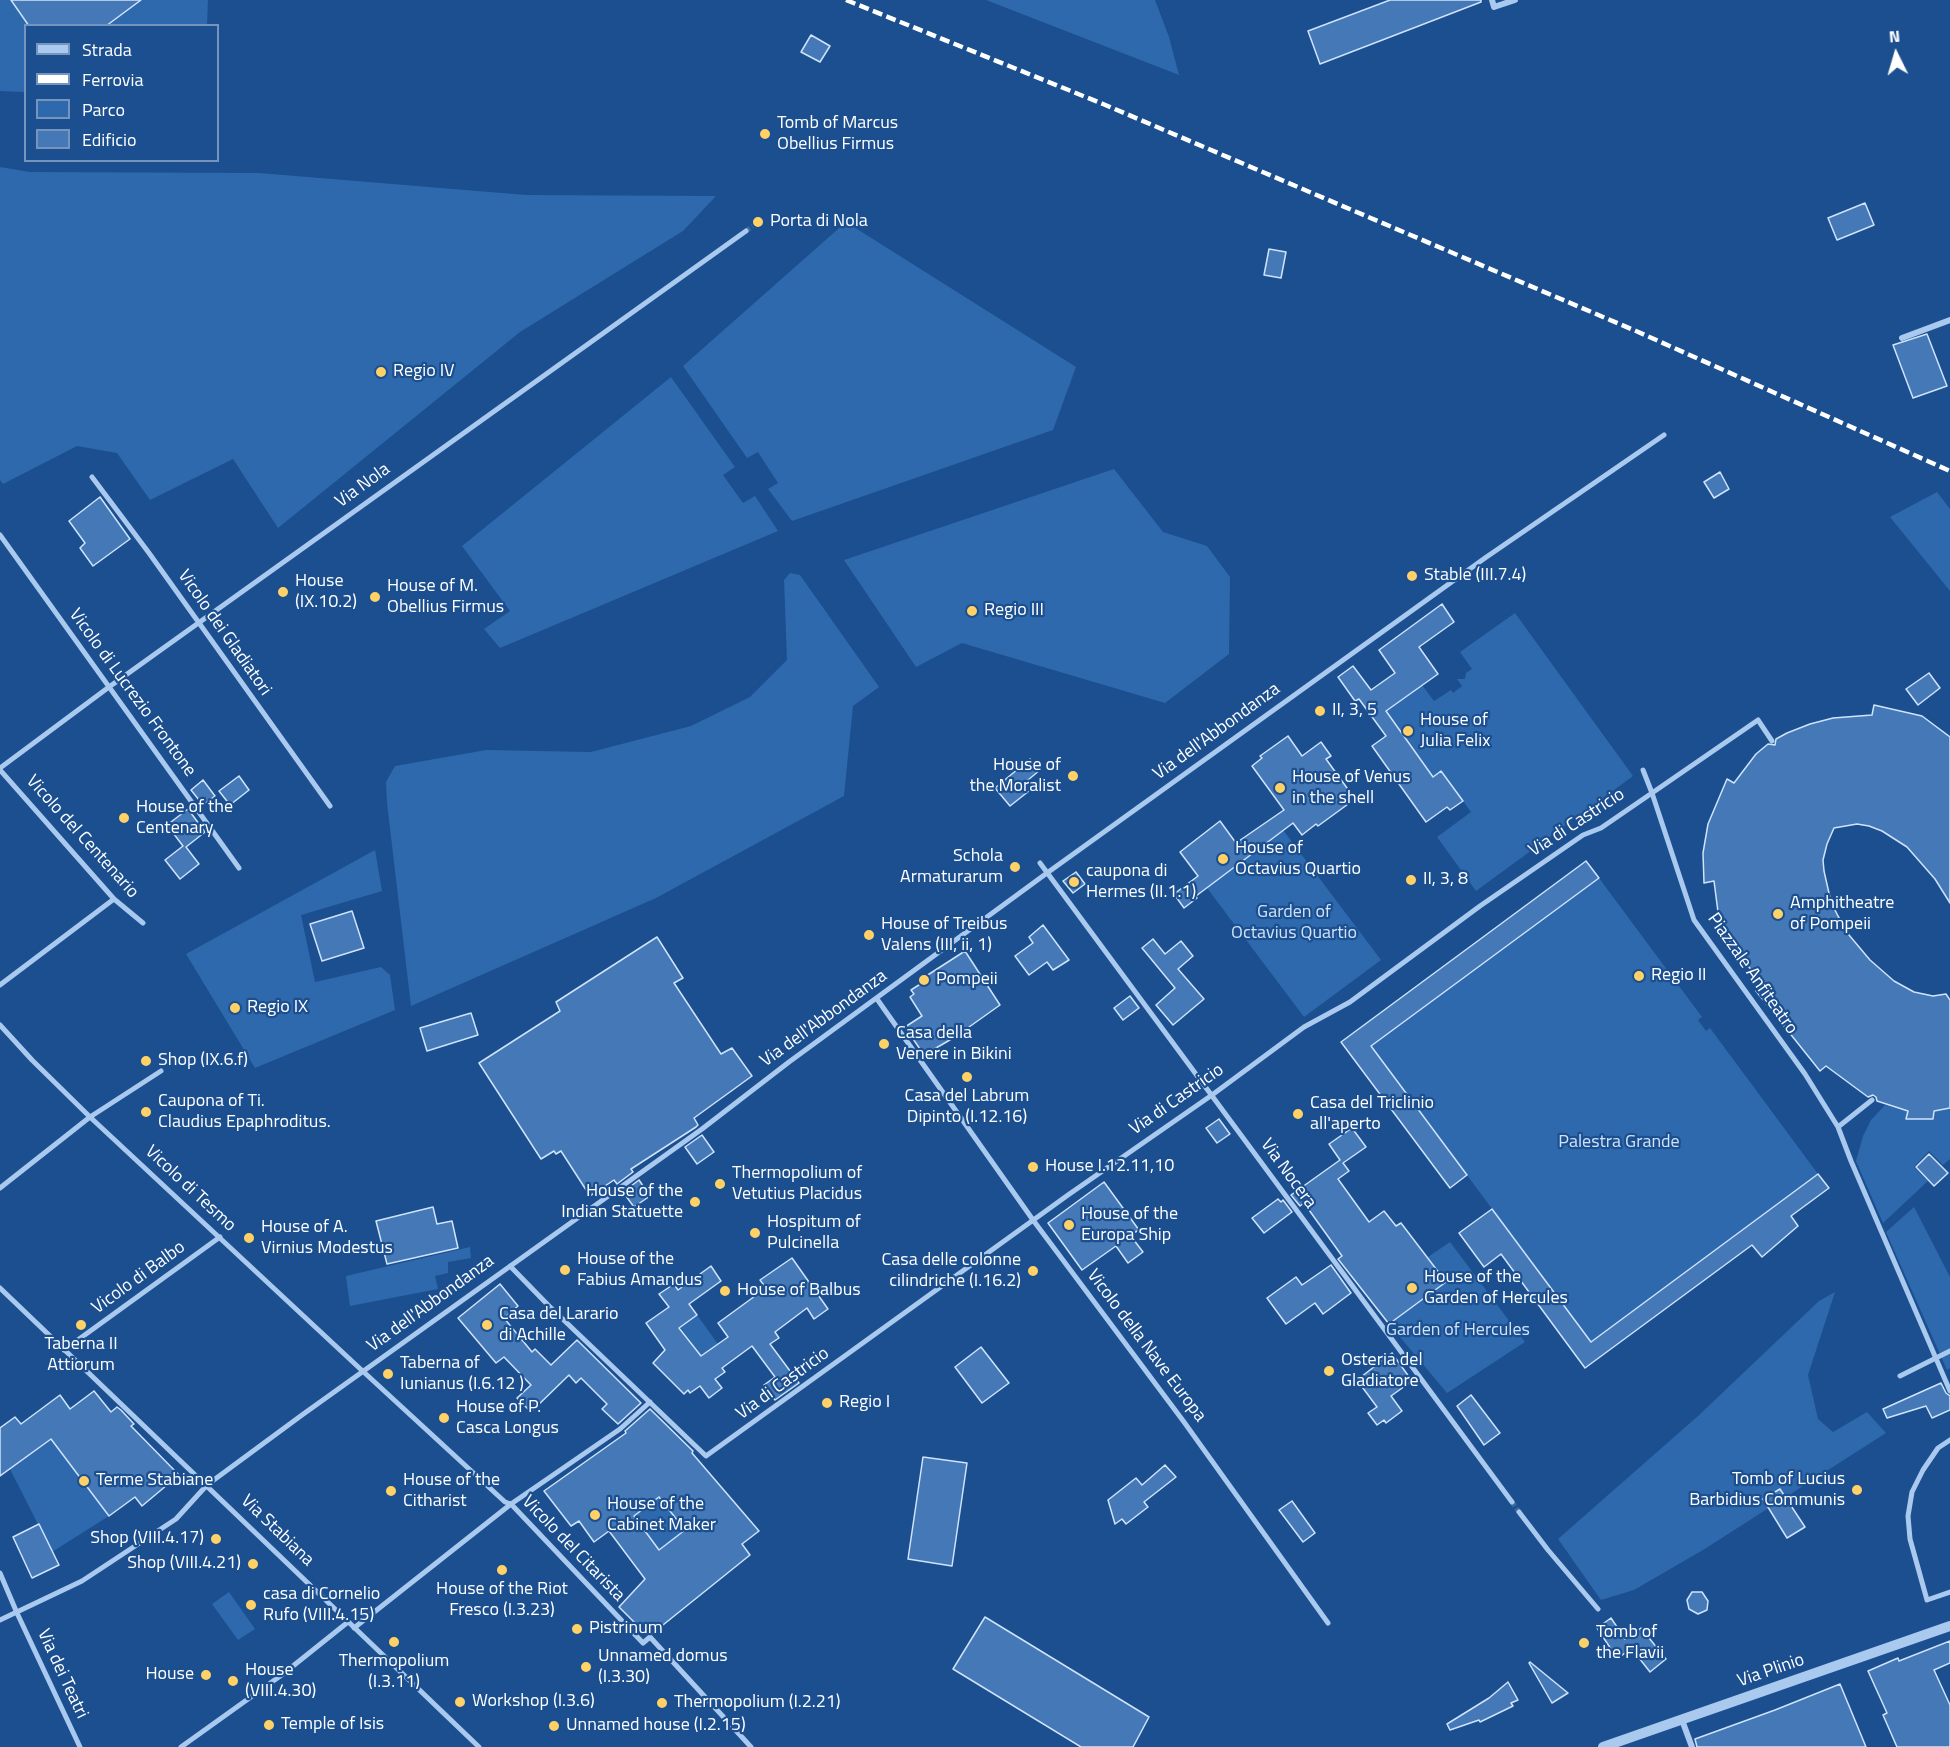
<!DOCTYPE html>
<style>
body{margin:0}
#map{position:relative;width:1950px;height:1747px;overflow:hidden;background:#1b4f8f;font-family:"Titillium Web",sans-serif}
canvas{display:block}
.legend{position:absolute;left:24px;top:24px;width:195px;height:138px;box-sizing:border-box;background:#1b4f8f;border:2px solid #7695bc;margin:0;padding:8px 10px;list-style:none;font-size:18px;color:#fff}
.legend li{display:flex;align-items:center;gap:12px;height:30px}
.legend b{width:30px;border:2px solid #7695bc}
.north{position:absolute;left:1866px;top:24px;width:60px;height:60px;-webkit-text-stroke:4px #1b4f8f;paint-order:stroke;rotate:355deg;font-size:16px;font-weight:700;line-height:24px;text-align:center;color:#fff}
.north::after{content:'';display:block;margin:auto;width:21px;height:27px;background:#fff;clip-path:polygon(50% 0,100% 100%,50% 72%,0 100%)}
</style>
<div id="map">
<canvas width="1950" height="1747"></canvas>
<ul class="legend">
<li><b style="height:8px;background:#a9c9ee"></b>Strada</li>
<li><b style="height:8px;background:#fff"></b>Ferrovia</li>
<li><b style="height:16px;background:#2e69ad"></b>Parco</li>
<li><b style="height:16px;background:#4478b7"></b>Edificio</li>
</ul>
<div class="north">N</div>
</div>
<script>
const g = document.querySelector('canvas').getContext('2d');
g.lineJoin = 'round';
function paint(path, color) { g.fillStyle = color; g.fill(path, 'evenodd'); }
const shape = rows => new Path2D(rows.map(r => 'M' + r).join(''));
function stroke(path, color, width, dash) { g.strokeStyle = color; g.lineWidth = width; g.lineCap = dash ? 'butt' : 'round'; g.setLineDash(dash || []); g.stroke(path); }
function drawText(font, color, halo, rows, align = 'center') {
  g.font = font + ' "Titillium Web",sans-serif'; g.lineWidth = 4.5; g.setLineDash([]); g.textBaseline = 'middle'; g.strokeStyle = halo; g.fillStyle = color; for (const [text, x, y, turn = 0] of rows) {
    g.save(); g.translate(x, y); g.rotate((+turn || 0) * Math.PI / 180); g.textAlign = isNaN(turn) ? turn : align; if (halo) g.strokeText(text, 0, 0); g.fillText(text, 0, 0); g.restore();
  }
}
const green = shape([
 [0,0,208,0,207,25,26,26,25,92,0,91],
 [986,0,1155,0,1169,37,1179,75],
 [0,167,30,172,259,173,526,195,716,196,683,231,520,332,278,528,233,459,150,500,117,453,77,446,3,484,0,480],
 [846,222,1076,367,1053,430,792,521,768,489,778,483,758,452,747,458,683,366],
 [671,377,735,467,723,475,743,503,755,496,778,531,500,648,484,629,510,611,462,546],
 [1114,469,1163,532,1207,546,1230,577,1229,654,1165,703,962,643,916,667,844,560],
 [1937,492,1950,509,1950,591,1890,517],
 [790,573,800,575,879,687,853,706,844,796,656,898,411,1006,387,803,386,782,395,766,486,750,591,752,691,726,750,697,787,660,784,580],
 [1515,613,1633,776,1476,891,1437,837,1471,812,1441,771,1433,777,1376,698,1422,685,1434,701,1451,690,1453,693,1462,686,1457,679,1465,679,1466,673,1472,669,1460,652],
 [1274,818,1381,960,1304,1017,1207,888,1228,860,1237,872,1245,866,1236,854],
 [375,850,382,891,301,915,315,982,381,967,390,975,395,1010,255,1068,186,954],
 [1599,878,1702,1017,1698,1020,1706,1031,1710,1028,1818,1174,1591,1342,1371,1046],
 [1885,1105,1908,1111,1907,1119,1933,1119,1934,1111,1950,1108,1950,1159,1943,1165,1929,1151,1914,1167,1928,1181,1883,1223,1856,1161,1863,1136,1871,1120],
 [1914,1207,1950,1277,1950,1368,1947,1370,1886,1232],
 [1450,1242,1525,1342,1447,1393,1389,1324,1446,1282,1428,1257],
 [470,1247,471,1258,448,1262,448,1273,435,1276,438,1289,350,1306,346,1276],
 [1835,1292,1808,1375,1818,1419,1833,1432,1867,1412,1886,1433,1703,1550,1634,1590,1601,1600,1558,1539,1698,1416,1819,1301],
 [697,1315,718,1344,701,1356,680,1327],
 [51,1439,109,1516,52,1552,10,1469],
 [659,1497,685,1530,659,1550,634,1516],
 [229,1592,255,1629,238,1640,212,1604]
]);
const building = shape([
 [11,0,141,0,106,26,29,26,11,0],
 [1390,0,1481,0,1481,2,1320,64,1308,31,1390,0],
 [811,35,830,46,820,62,801,52,811,35],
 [1865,203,1874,225,1837,240,1828,218,1865,203],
 [1269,249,1286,252,1281,278,1264,275,1269,249],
 [1927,334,1947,386,1913,398,1893,345,1927,334],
 [1720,472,1729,489,1714,498,1704,482,1720,472],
 [100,497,130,539,93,566,80,548,85,543,69,521,100,497],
 [1442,604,1454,622,1419,647,1438,674,1386,711,1433,777,1441,771,1463,801,1450,810,1447,807,1426,822,1372,746,1386,736,1359,699,1355,701,1338,677,1353,666,1371,690,1395,673,1379,650,1442,604],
 [1929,673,1940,688,1918,705,1906,689,1929,673],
 [1874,705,1922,716,1950,737,1950,903,1935,879,1907,847,1882,831,1869,826,1857,824,1834,828,1827,844,1823,860,1824,871,1831,902,1838,916,1849,935,1870,960,1894,981,1914,992,1933,996,1946,994,1950,1000,1950,1108,1934,1111,1933,1119,1906,1119,1908,1111,1877,1101,1876,1097,1873,1095,1868,1097,1826,1066,1820,1071,1756,991,1763,986,1726,936,1718,912,1714,881,1704,883,1703,853,1708,824,1727,779,1734,783,1756,754,1768,744,1775,745,1776,739,1787,733,1810,724,1833,718,1872,715,1874,705],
 [1288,736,1302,756,1321,742,1331,756,1326,759,1355,799,1318,826,1316,824,1302,835,1293,823,1196,896,1197,898,1184,908,1174,894,1198,876,1180,852,1220,821,1236,843,1284,810,1252,766,1262,758,1260,756,1288,736],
 [1030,759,1040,770,1028,780,1034,787,1010,806,995,788,1030,759],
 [239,776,249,790,230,805,219,791,239,776],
 [203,780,215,796,203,805,191,790,203,780],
 [188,809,205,832,186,847,199,864,180,879,165,860,183,846,167,825,188,809],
 [1586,861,1599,878,1371,1046,1467,1175,1450,1188,1341,1042,1586,861],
 [1076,872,1085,884,1073,893,1063,881,1076,872],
 [352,911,364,948,322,961,310,924,352,911],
 [1043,925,1069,960,1053,970,1047,962,1029,975,1015,956,1033,943,1029,937,1043,925],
 [657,937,683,978,674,983,721,1054,732,1048,752,1076,694,1118,698,1125,696,1127,631,1169,633,1172,617,1184,614,1180,590,1196,561,1151,556,1154,554,1151,541,1159,479,1063,560,1011,556,1002,657,937],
 [1153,939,1165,954,1181,941,1193,956,1178,969,1204,999,1173,1025,1156,1005,1175,988,1142,948,1153,939],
 [965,951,1000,1005,955,1037,924,1055,905,1027,922,1016,910,997,914,994,911,990,925,981,923,978,965,951],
 [1130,996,1139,1008,1123,1020,1114,1008,1130,996],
 [471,1013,478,1035,427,1051,420,1028,471,1013],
 [1219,1119,1230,1134,1217,1143,1206,1128,1219,1119],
 [1352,1128,1366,1147,1343,1163,1349,1171,1338,1179,1369,1222,1384,1211,1396,1226,1401,1223,1446,1282,1389,1324,1338,1259,1342,1256,1304,1203,1300,1206,1291,1195,1340,1160,1329,1144,1352,1128],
 [702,1135,714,1152,697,1164,685,1147,702,1135],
 [1929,1154,1948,1173,1934,1186,1916,1167,1929,1154],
 [1818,1174,1829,1188,1791,1216,1798,1226,1762,1257,1752,1245,1585,1368,1501,1254,1484,1267,1459,1233,1492,1209,1591,1342,1818,1174],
 [639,1180,650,1196,634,1207,623,1192,639,1180],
 [1104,1182,1139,1230,1130,1235,1143,1252,1128,1263,1116,1246,1082,1270,1048,1223,1104,1182],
 [1278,1199,1281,1202,1283,1200,1292,1212,1264,1233,1252,1218,1278,1199],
 [433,1207,437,1224,452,1221,458,1248,387,1264,376,1221,433,1207],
 [792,1258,828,1309,814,1319,807,1308,775,1332,779,1338,770,1344,799,1383,775,1400,764,1385,775,1377,752,1346,722,1368,725,1372,715,1379,722,1388,709,1398,700,1386,690,1393,688,1390,684,1394,653,1363,665,1350,646,1323,669,1307,659,1294,674,1284,678,1290,711,1266,721,1281,689,1304,697,1315,679,1328,701,1356,728,1337,718,1323,766,1288,760,1280,792,1258],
 [1331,1265,1351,1293,1323,1314,1315,1303,1286,1324,1267,1298,1296,1277,1302,1285,1331,1265],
 [500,1284,518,1306,504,1318,532,1352,535,1349,551,1365,577,1340,641,1403,618,1424,602,1409,607,1404,581,1378,576,1383,569,1375,531,1412,517,1398,531,1385,504,1357,496,1363,458,1318,500,1284],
 [981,1347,1009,1383,982,1403,955,1367,981,1347],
 [1392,1353,1412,1381,1391,1396,1402,1411,1386,1423,1384,1420,1377,1425,1368,1413,1377,1407,1357,1380,1392,1353],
 [1941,1383,1946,1393,1950,1396,1950,1410,1932,1418,1926,1406,1887,1418,1883,1409,1941,1383],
 [94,1391,111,1412,117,1407,121,1410,134,1424,131,1426,179,1475,142,1506,135,1497,109,1516,51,1439,0,1476,0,1428,15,1417,21,1424,60,1395,70,1409,94,1391],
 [1471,1395,1500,1433,1484,1445,1457,1406,1471,1395],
 [650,1409,693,1451,692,1453,759,1531,742,1544,750,1555,653,1633,646,1634,619,1607,645,1579,609,1531,594,1542,579,1521,571,1526,544,1491,626,1433,625,1431,650,1409],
 [659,1497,685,1530,659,1550,634,1516,659,1497],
 [923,1457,967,1463,952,1566,908,1559,923,1457],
 [1165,1465,1176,1477,1144,1502,1148,1507,1126,1524,1122,1519,1115,1524,1108,1500,1136,1478,1142,1485,1165,1465],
 [1780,1489,1805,1527,1787,1538,1763,1499,1780,1489],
 [1292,1501,1315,1533,1303,1542,1279,1510,1292,1501],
 [39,1524,59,1565,32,1578,13,1537,39,1524],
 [1692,1592,1702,1592,1708,1601,1707,1610,1698,1614,1689,1609,1687,1600,1692,1592],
 [985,1617,1149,1717,1133,1747,1081,1747,953,1669,985,1617],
 [1611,1618,1625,1639,1641,1628,1666,1659,1650,1672,1632,1649,1617,1658,1597,1628,1611,1618],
 [1950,1641,1950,1663,1934,1670,1950,1705,1950,1747,1897,1747,1883,1715,1887,1713,1868,1671,1898,1658,1899,1661,1950,1641],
 [1530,1662,1568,1693,1552,1703,1529,1663,1530,1662],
 [1508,1682,1518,1700,1511,1703,1513,1706,1480,1722,1479,1720,1450,1730,1447,1724,1489,1698,1508,1682],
 [1840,1684,1866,1747,1697,1747,1695,1739,1775,1710,1840,1684]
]);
const pedestrianTunnel = shape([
 [746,231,758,222],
 [1512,1502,1519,1512]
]);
const pedestrian = shape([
 [92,477,149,553,330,806],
 [0,535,239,868],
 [1772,741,1758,720,1652,793,1694,920,1805,1074,1838,1127,1851,1161,1950,1391],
 [0,768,109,687,746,231],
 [0,770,114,899,143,923],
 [1040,863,1512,1502],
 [0,985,114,899],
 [877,999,1033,1220,1184,1422,1328,1623],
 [0,1025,32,1060,90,1117,355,1364,505,1502,511,1504,643,1643,650,1637,751,1747],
 [1838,1127,1872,1100],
 [0,1188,90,1117,161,1071],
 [510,1266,548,1305,706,1456,1068,1195,1212,1095,1304,1027,1350,1002,1480,906,1583,835,1601,828,1652,793,1643,770],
 [0,1288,479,1747],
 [64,1350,220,1237],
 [1900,1376,1950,1351],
 [1950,1440,1938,1448,1923,1470,1912,1492,1908,1516,1910,1539,1927,1600,1950,1592],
 [1519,1512,1548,1550,1598,1609],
 [0,1573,17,1613,80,1747],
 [0,1620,82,1581,176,1519,207,1485,302,1415,702,1129,789,1062,1047,873,1485,558,1664,435],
 [354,1628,511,1504,620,1429,650,1402],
 [181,1747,283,1674,348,1622]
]);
const minor = shape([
 [1492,0,1494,7,1515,0],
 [1902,338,1950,320],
 [1682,1720,1692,1747]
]);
const tertiary = shape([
 [1603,1747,1950,1626]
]);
const rail = shape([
 [846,0,1103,104,1636,331,1950,471]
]);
const markers = [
 [765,134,6,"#ffd166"],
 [758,222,6,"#ffd166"],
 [381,372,6,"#ffd166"],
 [1412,576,6,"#ffd166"],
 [283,592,6,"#ffd166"],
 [375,597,6,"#ffd166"],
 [972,611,6,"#ffd166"],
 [1320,711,6,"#ffd166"],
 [1408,731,6,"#ffd166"],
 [1073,776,6,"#ffd166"],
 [1280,788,6,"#ffd166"],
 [124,818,6,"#ffd166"],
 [1223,859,6,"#ffd166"],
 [1015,867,6,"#ffd166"],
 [1411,880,6,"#ffd166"],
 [1074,882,6,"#ffd166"],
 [1778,914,6,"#ffd166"],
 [869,935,6,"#ffd166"],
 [1639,976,6,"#ffd166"],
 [924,980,6,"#ffd166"],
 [235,1008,6,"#ffd166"],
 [884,1044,6,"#ffd166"],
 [146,1061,6,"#ffd166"],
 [967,1077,6,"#ffd166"],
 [146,1112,6,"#ffd166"],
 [1298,1114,6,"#ffd166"],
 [1033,1167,6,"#ffd166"],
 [720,1184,6,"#ffd166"],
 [695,1202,6,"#ffd166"],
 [1069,1225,6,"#ffd166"],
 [755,1233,6,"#ffd166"],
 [249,1238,6,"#ffd166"],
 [565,1270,6,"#ffd166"],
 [1033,1271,6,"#ffd166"],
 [1412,1288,6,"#ffd166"],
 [725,1291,6,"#ffd166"],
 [81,1325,6,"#ffd166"],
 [487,1325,6,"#ffd166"],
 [1329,1371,6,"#ffd166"],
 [388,1374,6,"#ffd166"],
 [827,1403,6,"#ffd166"],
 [444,1418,6,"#ffd166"],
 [84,1481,6,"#ffd166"],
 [1857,1490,6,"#ffd166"],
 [391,1491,6,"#ffd166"],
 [595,1515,6,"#ffd166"],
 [216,1539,6,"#ffd166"],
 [253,1564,6,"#ffd166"],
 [502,1570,6,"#ffd166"],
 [251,1605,6,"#ffd166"],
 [577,1629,6,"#ffd166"],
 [394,1642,6,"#ffd166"],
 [1584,1643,6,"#ffd166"],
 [586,1667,6,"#ffd166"],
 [206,1675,6,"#ffd166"],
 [233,1681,6,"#ffd166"],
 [460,1702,6,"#ffd166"],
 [662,1703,6,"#ffd166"],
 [269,1725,6,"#ffd166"],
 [554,1726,6,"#ffd166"]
];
const poiNames = [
 ["Tomb of Marcus",777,124],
 ["Obellius Firmus",777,145],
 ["Porta di Nola",770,222],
 ["Regio IV",393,372],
 ["Stable (III.7.4)",1424,576],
 ["House",295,582],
 ["(IX.10.2)",295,603],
 ["House of M.",387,587],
 ["Obellius Firmus",387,608],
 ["Regio III",984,611],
 ["II, 3, 5",1332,711],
 ["House of",1420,721],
 ["Julia Felix",1420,742],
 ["House of",1061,766,"right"],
 ["the Moralist",1061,787,"right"],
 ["House of Venus",1292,778],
 ["in the shell",1292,799],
 ["House of the",136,808],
 ["Centenary",136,829],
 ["House of",1235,849],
 ["Octavius Quartio",1235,870],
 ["Schola",1003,857,"right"],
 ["Armaturarum",1003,878,"right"],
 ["caupona di",1086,872],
 ["Hermes (II.1.1)",1086,893],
 ["II, 3, 8",1423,880],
 ["Amphitheatre",1790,904],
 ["of Pompeii",1790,925],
 ["House of Treibus",881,925],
 ["Valens (III, ii, 1)",881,946],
 ["Regio II",1651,976],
 ["Pompeii",936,980],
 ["Regio IX",247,1008],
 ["Casa della",896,1034],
 ["Venere in Bikini",896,1055],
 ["Shop (IX.6.f)",158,1061],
 ["Casa del Labrum",967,1097,"center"],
 ["Dipinto (I.12.16)",967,1118,"center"],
 ["Caupona of Ti.",158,1102],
 ["Claudius Epaphroditus.",158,1123],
 ["Casa del Triclinio",1310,1104],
 ["all'aperto",1310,1125],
 ["House I.12.11,10",1045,1167],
 ["Thermopolium of",732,1174],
 ["Vetutius Placidus",732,1195],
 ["House of the",683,1192,"right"],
 ["Indian Statuette",683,1213,"right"],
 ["House of the",1081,1215],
 ["Europa Ship",1081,1236],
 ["Hospitum of",767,1223],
 ["Pulcinella",767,1244],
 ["House of A.",261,1228],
 ["Virnius Modestus",261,1249],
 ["House of the",577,1260],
 ["Fabius Amandus",577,1281],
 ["Casa delle colonne",1021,1261,"right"],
 ["cilindriche (I.16.2)",1021,1282,"right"],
 ["House of the",1424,1278],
 ["Garden of Hercules",1424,1299],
 ["House of Balbus",737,1291],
 ["Casa del Larario",499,1315],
 ["di Achille",499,1336],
 ["Taberna II",81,1345,"center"],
 ["Attiorum",81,1366,"center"],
 ["Osteria del",1341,1361],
 ["Gladiatore",1341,1382],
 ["Taberna of",400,1364],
 ["Iunianus (I.6.12 )",400,1385],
 ["Regio I",839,1403],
 ["House of P.",456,1408],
 ["Casca Longus",456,1429],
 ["Tomb of Lucius",1845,1480,"right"],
 ["Barbidius Communis",1845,1501,"right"],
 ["Terme Stabiane",96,1481],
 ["House of the",403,1481],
 ["Citharist",403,1502],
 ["House of the",607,1505],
 ["Cabinet Maker",607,1526],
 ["Shop (VIII.4.17)",204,1539,"right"],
 ["Shop (VIII.4.21)",241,1564,"right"],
 ["House of the Riot",502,1590,"center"],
 ["Fresco (I.3.23)",502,1611,"center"],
 ["casa di Cornelio",263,1595],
 ["Rufo (VIII.4.15)",263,1616],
 ["Pistrinum",589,1629],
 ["Tomb of",1596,1633],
 ["the Flavii",1596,1654],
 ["Unnamed domus",598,1657],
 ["(I.3.30)",598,1678],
 ["Thermopolium",394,1662,"center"],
 ["(I.3.11)",394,1683,"center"],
 ["House",245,1671],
 ["(VIII.4.30)",245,1692],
 ["House",194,1675,"right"],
 ["Workshop (I.3.6)",472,1702],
 ["Thermopolium (I.2.21)",674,1703],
 ["Temple of Isis",281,1725],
 ["Unnamed house (I.2.15)",566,1726]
];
const streetNames = [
 ["Via Nola",363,486,-36],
 ["Vicolo dei Gladiatori",224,633,55],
 ["Vicolo di Lucrezio Frontone",132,693,54],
 ["Via dell'Abbondanza",1217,732,-36],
 ["Via di Castricio",1577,823,-33],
 ["Vicolo del Centenario",82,837,48],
 ["Piazzale Anfiteatro",1752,974,55],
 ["Via dell'Abbondanza",824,1019,-36],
 ["Via di Castricio",1177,1100,-35],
 ["Via Nocera",1288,1174,54],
 ["Vicolo di Tesmo",190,1189,43],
 ["Vicolo di Balbo",139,1278,-36],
 ["Via dell'Abbondanza",431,1304,-36],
 ["Vicolo della Nave Europa",1146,1346,53],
 ["Via di Castricio",783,1384,-36],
 ["Via Stabiana",277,1531,44],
 ["Vicolo del Citarista",573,1549,46],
 ["Via Plinio",1771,1671,-19],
 ["Via dei Teatri",62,1674,65]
];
const parkNames = [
 ["Garden of",1294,913],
 ["Octavius Quartio",1294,934],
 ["Palestra Grande",1619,1143],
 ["Garden of Hercules",1458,1331]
];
paint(green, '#2e69ad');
paint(building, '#4478b7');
stroke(building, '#cfe3fa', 1.5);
stroke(pedestrianTunnel, '#3d69a0', 5, [5, 2.5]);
stroke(pedestrian, '#a9c9ee', 5);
stroke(minor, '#a9c9ee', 6);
stroke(tertiary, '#a9c9ee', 10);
stroke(rail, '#fff', 4.5, [10, 4.5]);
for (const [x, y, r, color] of markers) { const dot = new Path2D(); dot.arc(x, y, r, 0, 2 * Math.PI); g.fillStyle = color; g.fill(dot); stroke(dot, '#1b4f8f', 2); }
drawText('18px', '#fff', '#1b4f8f', poiNames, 'left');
drawText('18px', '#fff', '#1b4f8f', streetNames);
drawText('18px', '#cfe3fa', '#1b4f8f', parkNames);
</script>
